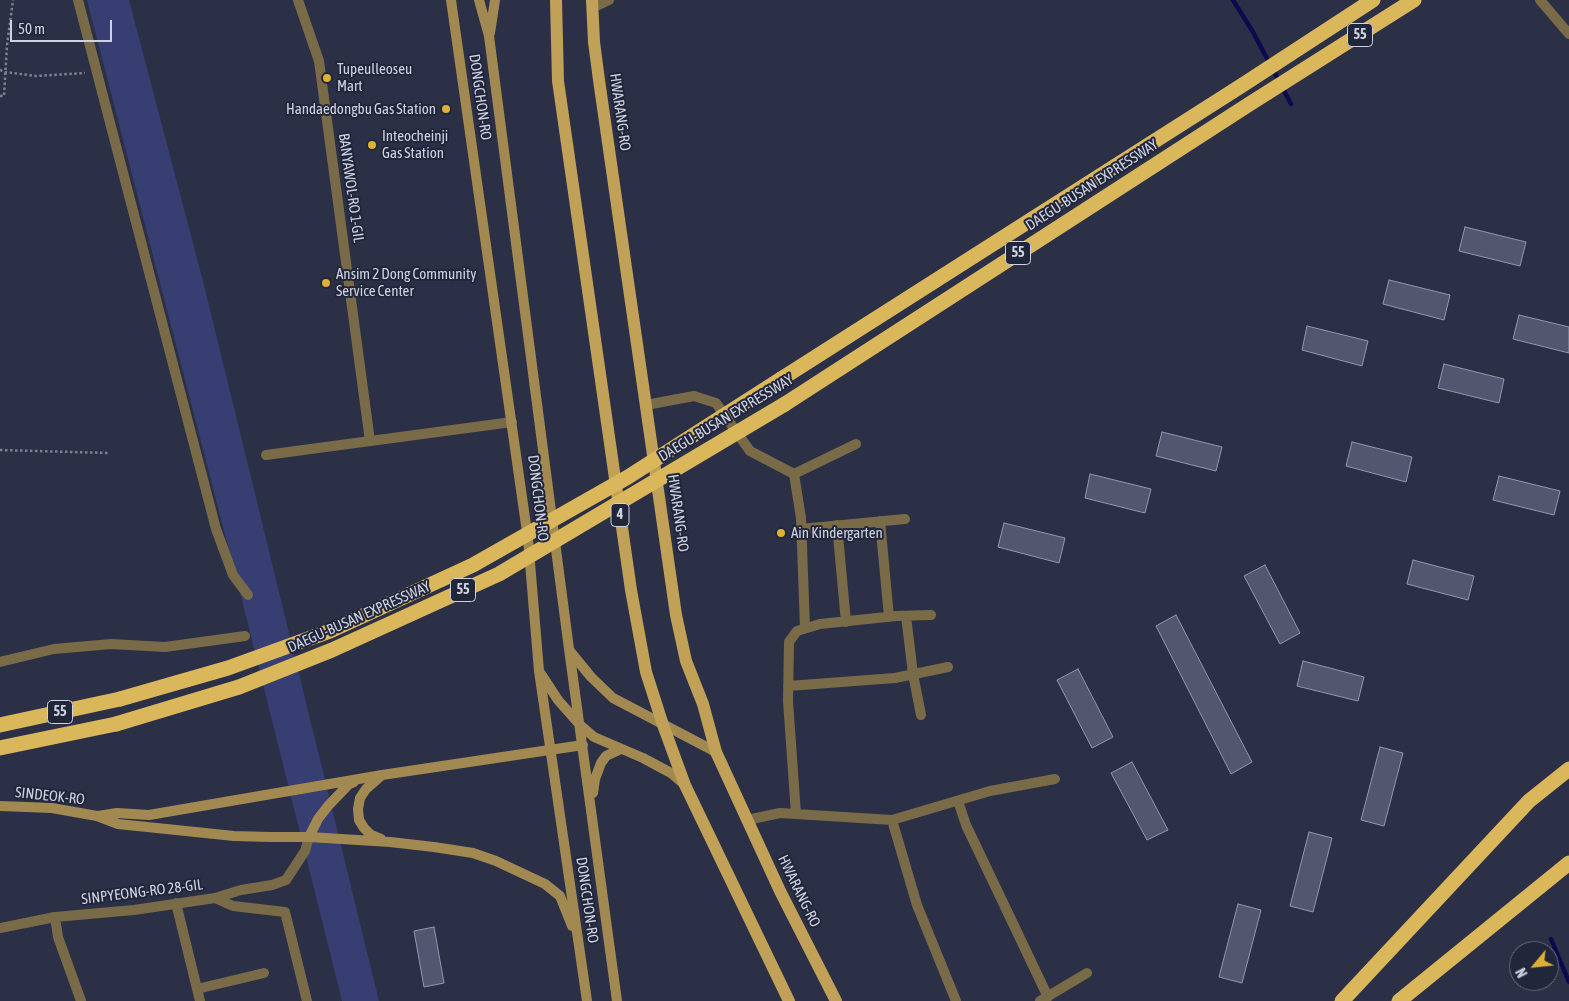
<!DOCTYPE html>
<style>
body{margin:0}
#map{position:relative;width:1569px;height:1001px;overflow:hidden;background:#2c3046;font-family:"Asap Condensed",sans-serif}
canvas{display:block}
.north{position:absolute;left:1509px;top:941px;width:50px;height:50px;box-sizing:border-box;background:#22263b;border:1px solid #676b7d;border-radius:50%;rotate:242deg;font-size:14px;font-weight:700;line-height:20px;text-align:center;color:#cfd3e1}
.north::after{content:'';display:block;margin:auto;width:18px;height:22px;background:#deb133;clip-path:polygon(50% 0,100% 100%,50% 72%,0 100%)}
.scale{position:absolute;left:10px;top:20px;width:102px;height:22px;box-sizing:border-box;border:2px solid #cfd3e1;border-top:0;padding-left:6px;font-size:15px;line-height:18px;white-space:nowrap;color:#cfd3e1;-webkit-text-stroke:4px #22263b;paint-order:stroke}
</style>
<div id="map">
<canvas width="1569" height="1001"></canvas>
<div class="north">N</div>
<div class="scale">50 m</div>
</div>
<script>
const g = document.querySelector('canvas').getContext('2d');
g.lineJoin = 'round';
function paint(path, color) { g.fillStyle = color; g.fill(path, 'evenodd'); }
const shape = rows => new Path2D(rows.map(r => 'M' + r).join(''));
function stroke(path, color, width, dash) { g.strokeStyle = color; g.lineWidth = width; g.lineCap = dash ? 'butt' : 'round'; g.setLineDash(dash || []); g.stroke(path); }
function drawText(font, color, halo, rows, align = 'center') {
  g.font = font + ' "Asap Condensed",sans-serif'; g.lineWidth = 4; g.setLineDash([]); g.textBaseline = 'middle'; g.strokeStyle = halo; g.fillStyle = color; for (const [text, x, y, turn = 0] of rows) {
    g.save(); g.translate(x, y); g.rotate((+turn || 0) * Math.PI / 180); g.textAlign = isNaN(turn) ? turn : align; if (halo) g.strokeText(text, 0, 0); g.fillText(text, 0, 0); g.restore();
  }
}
const green = shape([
 [87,0,129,0,204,285,379,1001,342,1001,246,616]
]);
const stream = shape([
 [1233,0,1253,32,1291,104],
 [1551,939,1569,982]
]);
const building = shape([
 [1465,227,1526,242,1520,266,1459,251,1465,227],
 [1389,280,1450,295,1444,320,1383,304,1389,280],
 [1519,315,1569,327,1569,353,1513,339,1519,315],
 [1307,326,1368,341,1362,366,1302,350,1307,326],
 [1444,364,1504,379,1499,403,1438,388,1444,364],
 [1162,432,1222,447,1216,471,1156,456,1162,432],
 [1352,442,1412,457,1406,482,1346,466,1352,442],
 [1090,474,1151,489,1145,513,1085,498,1090,474],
 [1499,476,1560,491,1554,515,1493,500,1499,476],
 [1004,523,1065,538,1059,563,998,547,1004,523],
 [1413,560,1474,576,1468,600,1407,584,1413,560],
 [1265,565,1300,633,1280,644,1244,576,1265,565],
 [1176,615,1252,762,1231,774,1156,626,1176,615],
 [1303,661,1364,677,1358,701,1297,686,1303,661],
 [1078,669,1113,737,1092,748,1057,680,1078,669],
 [1380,747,1403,753,1384,826,1361,820,1380,747],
 [1132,762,1168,830,1147,840,1111,773,1132,762],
 [1309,832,1332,838,1313,912,1290,906,1309,832],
 [1238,904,1261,910,1242,983,1219,977,1238,904],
 [434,927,444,983,424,987,414,931,434,927]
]);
const path = shape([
 [0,70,5,72,36,76,85,73],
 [0,96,4,96,7,45,13,0],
 [0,450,109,453]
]);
const street = shape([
 [78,0,216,529,233,575,248,595],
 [298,0,319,61,370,441],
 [1540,0,1569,34],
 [592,8,609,0],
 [646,405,694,396,716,403,750,451,794,474,801,518,805,628],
 [266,455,512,422],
 [794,474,856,444],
 [880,521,889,617],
 [837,525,846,622],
 [801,529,905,519],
 [906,616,913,674,921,715],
 [0,662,54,649,111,644,165,647,245,636],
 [788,686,895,678,948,667],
 [958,801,966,825,1048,997],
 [796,814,788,701,789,642,797,631,820,624,896,616,931,615],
 [747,820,780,813,892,820,990,791,1055,779],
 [892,820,917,905,956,1001],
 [215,898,233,906,285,912,307,1001],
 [176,903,200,1001],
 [55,917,58,937,81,1001],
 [0,928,55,917,134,910,215,898,241,890,272,885,286,880,305,851,309,837],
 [197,989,264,973],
 [1040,1001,1087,973]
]);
const secondary = shape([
 [451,0,528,539,539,671,587,1001],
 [479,0,489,36,569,649,617,1001],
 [490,33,495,0],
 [569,650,591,677,613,698,716,752],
 [541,674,558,700,580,725,594,737,643,758,671,773,685,785],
 [593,793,595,779,601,763,606,756,621,749],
 [0,806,52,808,97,816,118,824,234,836,270,837,309,837,390,842,434,847,473,853,496,861,545,884,560,896,572,926],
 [98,816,117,813,149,815,382,775,583,745],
 [309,837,318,819,328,806,349,784,354,782],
 [381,839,371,835,364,828,359,820,358,809,360,798,366,789,381,776]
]);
const primary = shape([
 [556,0,558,81,631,590,646,672,663,725,685,785,789,1001],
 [592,0,594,42,599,80,676,615,686,661,703,704,716,752,780,891,836,1001]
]);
const highway = shape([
 [781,379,1241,86,1373,0],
 [785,404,1251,103,1414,0],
 [0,725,120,699],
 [0,748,116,724],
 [1342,1001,1529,801,1569,769],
 [1399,1001,1569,863]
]);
const highwayBridge = shape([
 [120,699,228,668,330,631,473,565,628,477,781,379],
 [116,724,239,687,332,650,499,574,785,404]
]);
const markers = [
 [327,78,5,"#deb133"],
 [446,109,5,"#deb133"],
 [372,145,5,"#deb133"],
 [326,283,5,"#deb133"],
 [781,533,5,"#deb133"]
];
const shields = [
 [1360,35,25],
 [1018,253,25],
 [620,515,18],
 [463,590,25],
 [60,712,25]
];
const shieldNames = [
 ["55",1360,35],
 ["55",1018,253],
 ["4",620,515],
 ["55",463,590],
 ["55",60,712]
];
const poiNames = [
 ["Tupeulleoseu",337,69],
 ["Mart",337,86],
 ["Handaedongbu Gas Station",436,109,"right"],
 ["Inteocheinji",382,136],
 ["Gas Station",382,153],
 ["Ansim 2 Dong Community",336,274],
 ["Service Center",336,291],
 ["Ain Kindergarten",791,533]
];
const streetNames = [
 ["DONGCHON-RO",480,97,82],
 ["HWARANG-RO",620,112,82],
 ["DAEGU-BUSAN EXPRESSWAY",1092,185,-33],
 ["BANYAWOL-RO 1-GIL",351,188,82],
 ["DAEGU-BUSAN EXPRESSWAY",726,418,-31],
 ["DONGCHON-RO",538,498,83],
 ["HWARANG-RO",678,513,82],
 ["DAEGU-BUSAN EXPRESSWAY",359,617,-24],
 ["SINDEOK-RO",50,796,6],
 ["HWARANG-RO",799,891,64],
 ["SINPYEONG-RO 28-GIL",142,892,-7],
 ["DONGCHON-RO",587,900,82]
];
paint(green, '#363e72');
stroke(stream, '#10084e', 4.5);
paint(building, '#52576f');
stroke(building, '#9298b3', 1);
stroke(path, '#7d8193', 2.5, [2.5, 2.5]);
stroke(street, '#796a48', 10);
stroke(secondary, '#a18951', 10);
stroke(primary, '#c0a157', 12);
stroke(highway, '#dbb75c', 15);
stroke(highwayBridge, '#dbb75c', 15);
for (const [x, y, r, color] of markers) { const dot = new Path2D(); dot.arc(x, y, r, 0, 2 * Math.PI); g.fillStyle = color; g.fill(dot); stroke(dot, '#22263b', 2); }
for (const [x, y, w] of shields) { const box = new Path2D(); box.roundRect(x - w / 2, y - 11.5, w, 23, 4); g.fillStyle = '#22263b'; g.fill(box); stroke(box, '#cfd3e1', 1); }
drawText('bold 14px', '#cfd3e1', null, shieldNames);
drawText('15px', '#cfd3e1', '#22263b', poiNames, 'left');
drawText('15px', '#cfd3e1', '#22263b', streetNames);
</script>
